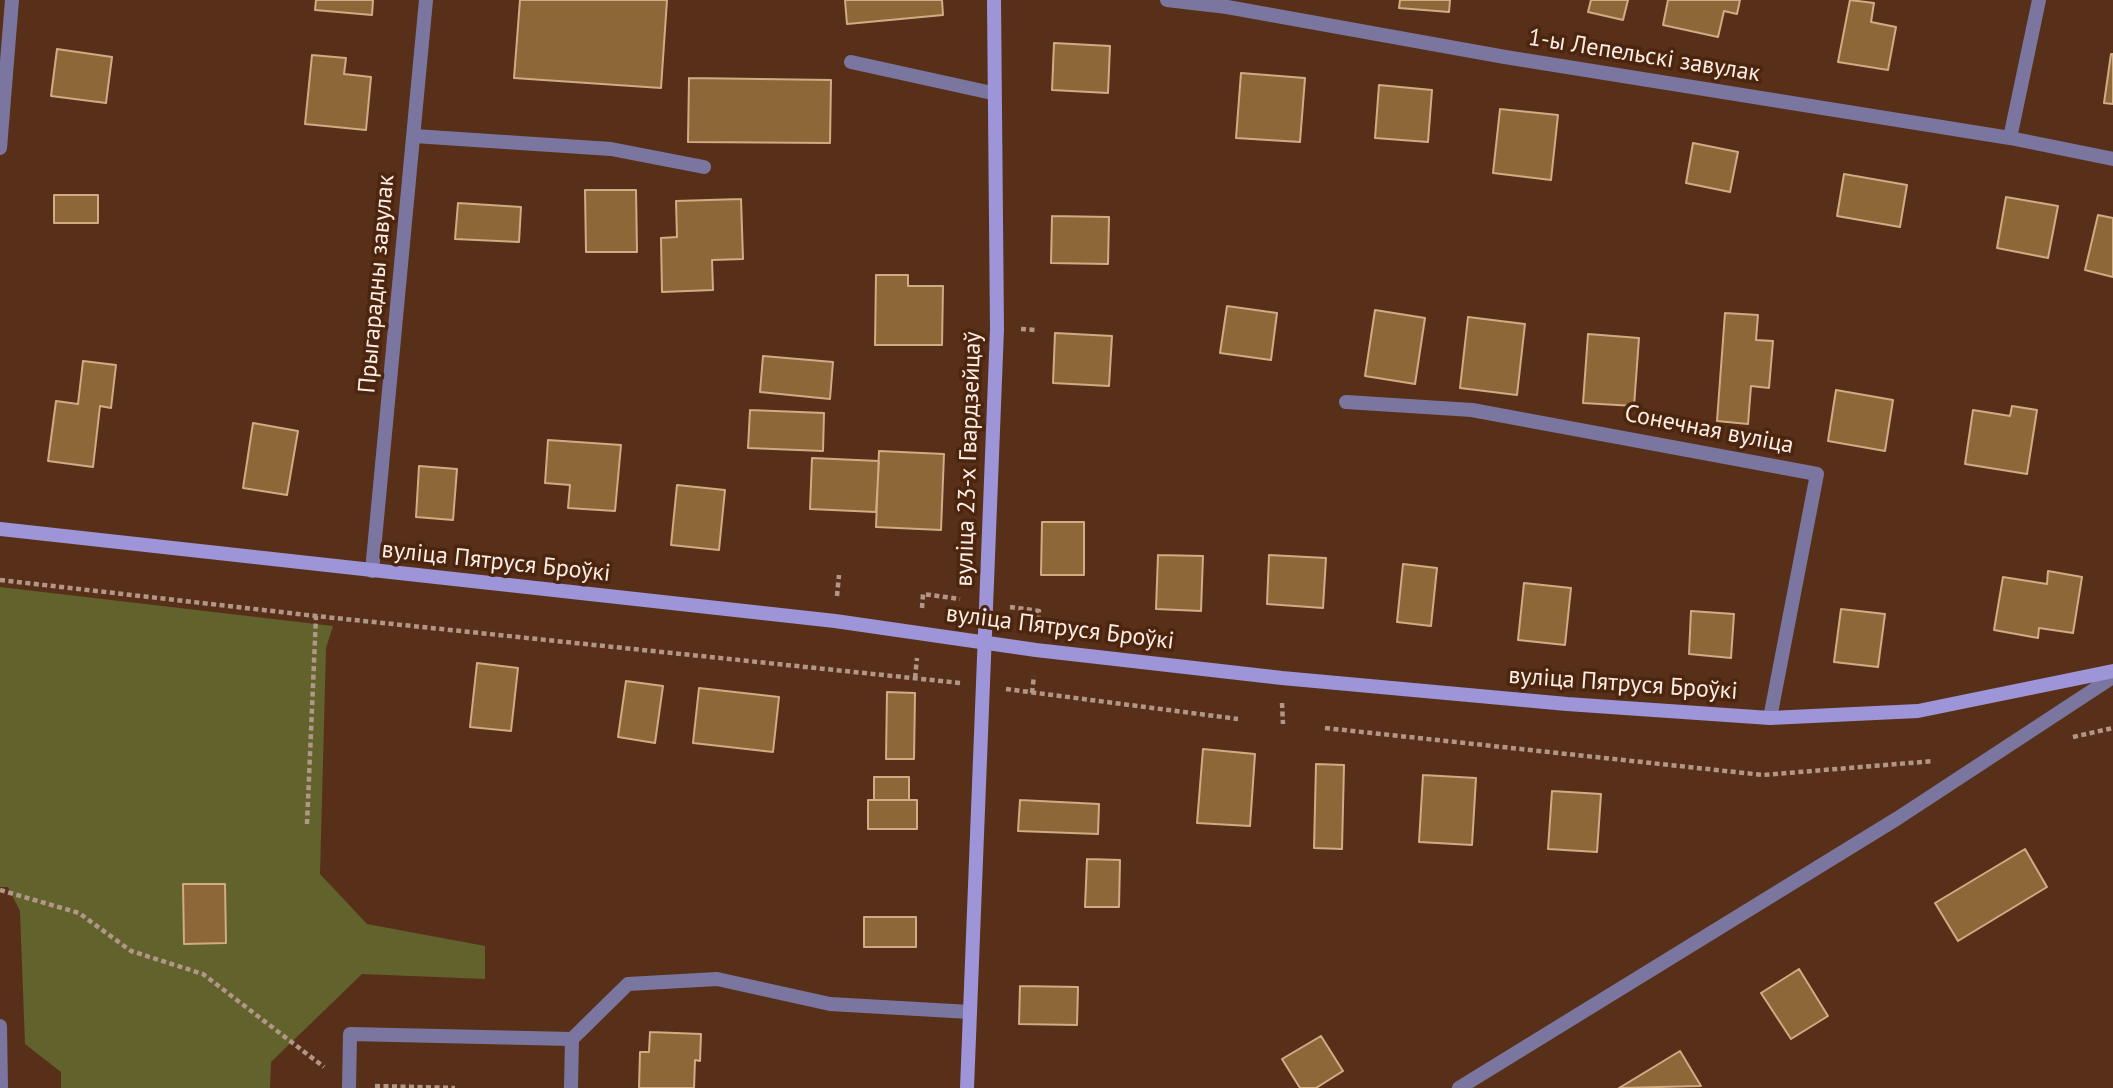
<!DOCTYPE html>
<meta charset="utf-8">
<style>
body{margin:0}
canvas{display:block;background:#583019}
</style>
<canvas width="2113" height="1088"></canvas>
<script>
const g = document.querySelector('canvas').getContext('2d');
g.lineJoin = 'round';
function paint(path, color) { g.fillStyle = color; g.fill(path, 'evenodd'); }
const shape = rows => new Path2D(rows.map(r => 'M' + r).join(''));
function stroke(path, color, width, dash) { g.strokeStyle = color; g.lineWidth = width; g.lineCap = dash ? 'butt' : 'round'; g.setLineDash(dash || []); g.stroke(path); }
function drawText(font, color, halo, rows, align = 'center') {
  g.font = font + ' "PT Sans",sans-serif'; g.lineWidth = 7; g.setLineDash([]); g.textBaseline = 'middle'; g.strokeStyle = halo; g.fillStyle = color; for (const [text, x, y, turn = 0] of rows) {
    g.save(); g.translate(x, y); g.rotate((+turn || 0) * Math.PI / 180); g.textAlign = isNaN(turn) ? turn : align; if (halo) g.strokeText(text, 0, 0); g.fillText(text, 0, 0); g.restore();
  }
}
const green = shape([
 [0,587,333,626,326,648,320,874,367,924,485,946,485,979,362,974,271,1062,270,1088,61,1088,61,1072,25,1044,20,911,8,887,0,887]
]);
const building = shape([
 [316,0,373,0,372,15,315,10,316,0],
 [520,0,667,0,661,88,514,78,520,0],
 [845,0,942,0,943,15,847,24,845,0],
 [1400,0,1450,0,1449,12,1399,8,1400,0],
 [1591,0,1628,0,1623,20,1588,12,1591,0],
 [1668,0,1740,0,1737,14,1724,11,1718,37,1663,25,1668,0],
 [1850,0,1874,3,1871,22,1896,27,1888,70,1838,62,1850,0],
 [1054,43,1110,46,1108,93,1052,90,1054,43],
 [57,49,112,57,106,103,51,96,57,49],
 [2111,54,2113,54,2113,104,2104,103,2111,54],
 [312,55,346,58,344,74,371,77,366,130,305,124,312,55],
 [1241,73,1305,78,1300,142,1236,138,1241,73],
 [689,78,831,80,830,143,688,142,689,78],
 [1379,85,1432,90,1428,142,1375,138,1379,85],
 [1500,109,1558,115,1551,180,1493,173,1500,109],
 [1693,143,1738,152,1730,192,1686,183,1693,143],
 [1844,174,1907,185,1900,227,1837,216,1844,174],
 [585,190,636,190,637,252,586,252,585,190],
 [54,195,98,195,98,223,54,223,54,195],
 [2006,197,2058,206,2048,258,1997,248,2006,197],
 [741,199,743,259,712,260,713,290,662,292,661,238,677,237,676,201,741,199],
 [458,203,521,207,519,242,455,239,458,203],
 [2098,215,2113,218,2113,277,2085,270,2098,215],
 [1052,216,1109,217,1108,264,1051,263,1052,216],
 [876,275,908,275,908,286,943,286,942,345,875,345,876,275],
 [1227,306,1277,313,1271,360,1220,353,1227,306],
 [1375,310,1425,318,1415,384,1365,376,1375,310],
 [1725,313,1758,315,1756,340,1773,341,1769,388,1751,386,1748,424,1717,421,1725,313],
 [1468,317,1525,324,1517,395,1460,388,1468,317],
 [1055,333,1112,336,1109,386,1053,383,1055,333],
 [1588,334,1639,338,1634,406,1583,403,1588,334],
 [763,356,833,362,830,399,760,392,763,356],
 [83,361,116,365,111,408,100,406,93,467,48,461,56,401,78,404,83,361],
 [1836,390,1893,400,1885,451,1828,441,1836,390],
 [2012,406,2037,410,2027,474,1965,464,1973,410,2010,416,2012,406],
 [750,410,824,413,823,451,748,448,750,410],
 [253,423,298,431,287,495,243,488,253,423],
 [548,440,621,445,615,511,568,508,570,485,545,483,548,440],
 [879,451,944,454,941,530,876,527,879,451],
 [812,458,879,461,876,512,810,509,812,458],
 [419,466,457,469,453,520,416,517,419,466],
 [677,485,725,490,719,550,671,545,677,485],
 [1042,522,1084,522,1084,575,1041,575,1042,522],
 [1158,555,1203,556,1201,611,1156,609,1158,555],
 [1269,555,1326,558,1323,608,1267,604,1269,555],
 [1403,564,1437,568,1431,626,1397,622,1403,564],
 [2048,571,2082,577,2073,633,2039,628,2038,638,1994,630,2003,577,2047,584,2048,571],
 [1524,583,1571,588,1565,645,1518,640,1524,583],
 [1841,609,1885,614,1878,667,1834,662,1841,609],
 [1691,611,1734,614,1731,658,1689,654,1691,611],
 [477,663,518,668,511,731,470,727,477,663],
 [626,681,663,686,655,743,618,737,626,681],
 [699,688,779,697,773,752,693,743,699,688],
 [887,692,915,693,914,759,886,759,887,692],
 [1203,749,1255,754,1250,826,1197,823,1203,749],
 [1316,764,1344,765,1342,849,1314,848,1316,764],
 [1423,775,1476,778,1472,845,1419,842,1423,775],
 [874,777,909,777,909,800,874,800,874,777],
 [1552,791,1601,794,1597,852,1548,849,1552,791],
 [868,800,917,800,917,829,868,829,868,800],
 [1020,800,1099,804,1098,834,1018,831,1020,800],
 [2025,849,2047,887,1958,941,1935,903,2025,849],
 [1087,859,1120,860,1119,907,1085,907,1087,859],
 [183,884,225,884,226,943,184,944,183,884],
 [864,917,916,917,916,947,864,947,864,917],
 [1799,969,1828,1016,1791,1039,1761,993,1799,969],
 [1020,986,1078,987,1077,1025,1019,1024,1020,986],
 [650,1032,701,1034,700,1061,695,1060,694,1088,639,1088,640,1052,649,1052,650,1032],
 [1321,1036,1343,1071,1316,1088,1300,1088,1282,1059,1321,1036],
 [1680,1051,1701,1086,1619,1088,1680,1051]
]);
const path = shape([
 [1021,329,1035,330],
 [0,580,316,616,960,683],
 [837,596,839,575],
 [1010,607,1039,611,1038,625],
 [922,608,923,594,960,599],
 [915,678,917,658],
 [1006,689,1238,719],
 [1032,693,1034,676],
 [1282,703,1283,724],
 [1325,728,1763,775,1934,761],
 [2073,737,2113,728],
 [307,824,316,616],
 [0,890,79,913,131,951,203,974,324,1067],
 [375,1086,455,1088]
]);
const lane = shape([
 [851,62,992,93],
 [414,136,611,149,704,167],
 [0,1026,1,1088],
 [349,1088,350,1034,572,1039,628,984,717,979,830,1004,970,1012]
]);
const street = shape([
 [1167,0,1227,7,1505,57,2010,138,2113,159],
 [2010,138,2039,0],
 [0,148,12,0],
 [1346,402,1472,410,1817,474,1770,718],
 [372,571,426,0],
 [571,1088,572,1039],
 [1459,1088,1898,818,2113,677]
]);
const secondary = shape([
 [0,529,835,621,1036,650,1282,678,1567,704,1770,718,1918,711,2113,671],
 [967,1088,997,329,994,0]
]);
const streetNames = [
 ["1-ы Лепельскі завулак",1644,56,9],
 ["Прыгарадны завулак",377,284,-85],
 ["Сонечная вуліца",1709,430,11],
 ["вуліца 23-х Гвардзейцаў",969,459,-88],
 ["вуліца Пятруся Броўкі",496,562,6],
 ["вуліца Пятруся Броўкі",1060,628,7],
 ["вуліца Пятруся Броўкі",1623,684,4]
];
paint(green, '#62622c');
paint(building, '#8e6739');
stroke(building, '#d0ac84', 2);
stroke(path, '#b29788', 4.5, [5, 3.5]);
stroke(lane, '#7a769f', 14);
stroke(street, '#7a769f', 14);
stroke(secondary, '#9d95d7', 14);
drawText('24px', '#fdede5', '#4c250e', streetNames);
</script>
